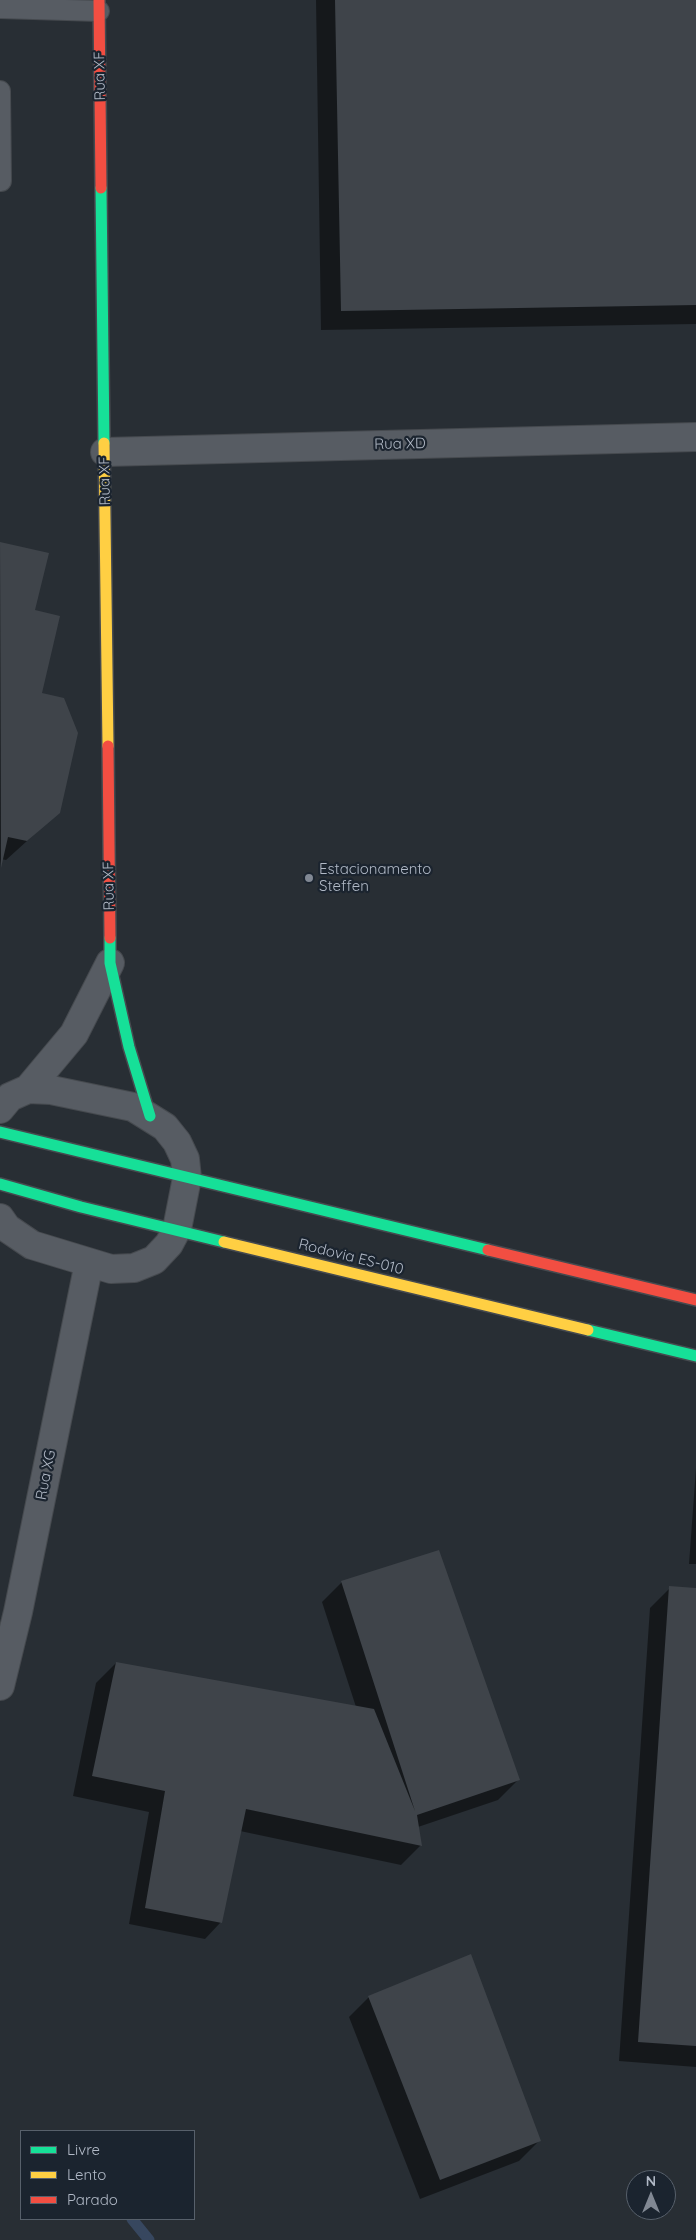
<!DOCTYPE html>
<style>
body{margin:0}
#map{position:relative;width:696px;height:2240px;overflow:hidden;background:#282e34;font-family:Quicksand,sans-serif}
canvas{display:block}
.legend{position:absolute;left:20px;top:2130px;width:175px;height:90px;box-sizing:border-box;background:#1b242f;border:1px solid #57606b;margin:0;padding:6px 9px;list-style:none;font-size:15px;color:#b1b9c6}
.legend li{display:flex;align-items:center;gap:10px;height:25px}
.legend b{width:25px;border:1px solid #57606b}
.north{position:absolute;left:626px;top:2170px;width:50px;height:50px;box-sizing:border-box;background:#1b242f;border:1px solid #57606b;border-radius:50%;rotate:0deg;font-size:14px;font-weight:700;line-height:20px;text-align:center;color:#b1b9c6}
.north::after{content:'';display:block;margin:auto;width:18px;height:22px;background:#818893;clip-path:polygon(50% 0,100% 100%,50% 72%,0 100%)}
</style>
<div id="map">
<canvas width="696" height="2240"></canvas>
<ul class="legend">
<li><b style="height:6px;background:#16e098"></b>Livre</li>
<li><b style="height:6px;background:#ffcf43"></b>Lento</li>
<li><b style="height:6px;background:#f24e42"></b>Parado</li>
</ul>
<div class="north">N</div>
</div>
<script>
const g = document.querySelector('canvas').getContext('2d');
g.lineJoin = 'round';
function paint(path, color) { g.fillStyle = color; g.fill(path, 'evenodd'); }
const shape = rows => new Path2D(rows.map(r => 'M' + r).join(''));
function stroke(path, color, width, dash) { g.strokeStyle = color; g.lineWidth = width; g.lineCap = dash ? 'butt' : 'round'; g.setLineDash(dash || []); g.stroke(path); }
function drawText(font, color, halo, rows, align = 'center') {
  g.font = font + ' Quicksand,sans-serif'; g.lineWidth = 4.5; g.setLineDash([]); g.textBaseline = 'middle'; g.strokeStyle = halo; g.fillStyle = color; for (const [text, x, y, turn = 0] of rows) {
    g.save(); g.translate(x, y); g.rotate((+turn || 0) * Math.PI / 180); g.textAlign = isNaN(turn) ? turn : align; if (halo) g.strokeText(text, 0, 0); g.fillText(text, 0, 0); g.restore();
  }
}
const shadow = shape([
 [316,0,696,0,696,324,321,330],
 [0,543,47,554,34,611,40,694,58,813,6,860,1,859,0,866],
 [696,1468,696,1564,689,1564],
 [342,1582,518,1780,498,1800,418,1827,421,1845,401,1865,240,1831,221,1922,205,1939,129,1924,149,1812,73,1796,96,1683,116,1663,356,1707,322,1602],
 [670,1588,696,1589,696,2067,619,2061,650,1608],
 [369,1997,539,2141,519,2161,420,2199,349,2017]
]);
const stream = shape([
 [132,2219,149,2240]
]);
const building = shape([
 [335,0,696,0,696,305,341,311],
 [0,542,49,553,35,610,60,616,42,693,64,698,78,733,60,813,27,841,8,837,1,868],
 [439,1550,520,1780,417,1815,422,1846,246,1809,222,1923,145,1908,165,1791,92,1776,116,1662,374,1709,415,1811,341,1581],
 [669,1586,696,1588,696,2046,638,2042],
 [471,1954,541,2141,440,2180,368,1996]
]);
const lane = shape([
 [0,8,99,11],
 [0,91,1,181]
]);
const street = shape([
 [105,452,696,437],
 [0,1109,10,1097,28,1089,74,1034,110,963],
 [0,1218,7,1228,32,1245,111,1269,134,1268,154,1260,169,1244,177,1229,187,1178,185,1159,177,1142,165,1127,133,1107,51,1090,28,1089],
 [0,1686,18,1612,89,1263]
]);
const fast = shape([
 [101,188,104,443],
 [110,938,110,963,129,1047,150,1116],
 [0,1132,488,1250],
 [0,1184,81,1207,224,1242],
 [588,1330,696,1356]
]);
const slow = shape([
 [104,443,108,746],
 [224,1242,588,1330]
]);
const jam = shape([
 [99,0,101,188],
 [108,746,110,938],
 [488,1250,696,1300]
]);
const markers = [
 [309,878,5,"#818893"]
];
const streetNames = [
 ["Rua XF",100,76,-91],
 ["Rua XD",400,444,-1],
 ["Rua XF",105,481,-91],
 ["Rua XF",109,886,-91],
 ["Rodovia ES-010",351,1257,14],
 ["Rua XG",46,1475,-79]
];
const poiNames = [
 ["Estacionamento",319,869],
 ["Steffen",319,886]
];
paint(shadow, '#0007');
stroke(stream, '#37475f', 11);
paint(building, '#3f444a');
stroke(lane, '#464a4f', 22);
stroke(street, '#464a4f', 30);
stroke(fast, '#464a4f', 14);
stroke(slow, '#464a4f', 14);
stroke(jam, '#464a4f', 14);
stroke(lane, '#575c63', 20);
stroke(street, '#575c63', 28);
stroke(fast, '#16e098', 11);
stroke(slow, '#ffcf43', 11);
stroke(jam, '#f24e42', 11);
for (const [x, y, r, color] of markers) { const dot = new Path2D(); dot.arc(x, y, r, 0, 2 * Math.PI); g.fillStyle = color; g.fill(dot); stroke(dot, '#1b242f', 2); }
drawText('15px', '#b1b9c6', '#1b242f', streetNames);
drawText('15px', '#b1b9c6', '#1b242f', poiNames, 'left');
</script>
